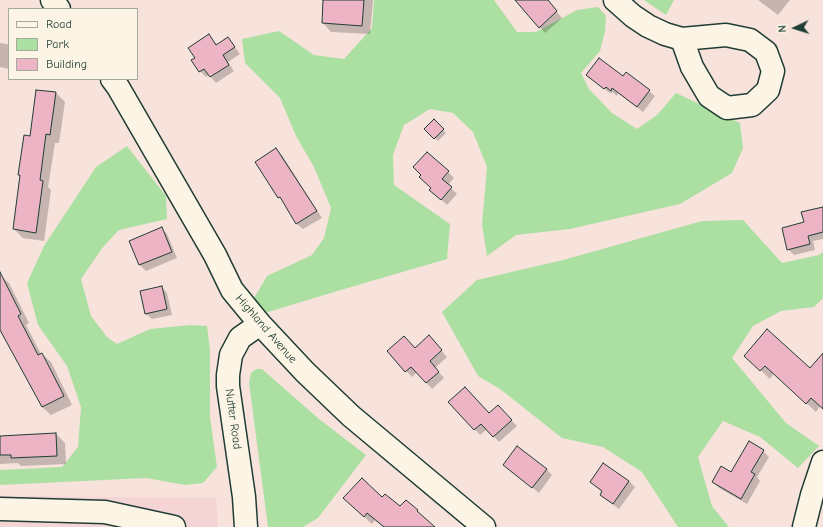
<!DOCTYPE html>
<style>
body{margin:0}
#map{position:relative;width:823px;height:527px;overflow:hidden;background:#f8e2dc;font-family:"Comic Neue",sans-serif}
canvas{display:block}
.legend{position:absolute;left:8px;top:8px;width:130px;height:72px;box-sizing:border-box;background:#fcf5e5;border:1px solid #a4ab9e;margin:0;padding:5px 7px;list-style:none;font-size:12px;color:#1f3d34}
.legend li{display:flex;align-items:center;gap:8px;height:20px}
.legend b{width:20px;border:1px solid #a4ab9e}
.north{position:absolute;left:775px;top:8px;width:40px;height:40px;-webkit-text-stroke:3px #fcf5e5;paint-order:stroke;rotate:266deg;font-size:11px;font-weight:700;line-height:16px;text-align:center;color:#1f3d34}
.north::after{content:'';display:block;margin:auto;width:14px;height:18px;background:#1f3d34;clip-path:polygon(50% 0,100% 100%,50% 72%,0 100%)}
</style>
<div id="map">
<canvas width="823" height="527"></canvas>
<ul class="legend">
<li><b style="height:5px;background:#fcf5e5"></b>Road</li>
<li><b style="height:11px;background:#ace0a2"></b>Park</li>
<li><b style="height:11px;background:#edb4c6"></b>Building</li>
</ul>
<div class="north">N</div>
</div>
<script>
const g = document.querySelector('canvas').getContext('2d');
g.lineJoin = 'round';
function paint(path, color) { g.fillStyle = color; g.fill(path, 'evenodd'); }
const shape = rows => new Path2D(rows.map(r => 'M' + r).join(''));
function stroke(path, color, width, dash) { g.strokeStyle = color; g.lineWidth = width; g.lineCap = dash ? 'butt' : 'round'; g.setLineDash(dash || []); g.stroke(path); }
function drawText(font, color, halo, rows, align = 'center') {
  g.font = font + ' "Comic Neue",sans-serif'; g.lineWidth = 3; g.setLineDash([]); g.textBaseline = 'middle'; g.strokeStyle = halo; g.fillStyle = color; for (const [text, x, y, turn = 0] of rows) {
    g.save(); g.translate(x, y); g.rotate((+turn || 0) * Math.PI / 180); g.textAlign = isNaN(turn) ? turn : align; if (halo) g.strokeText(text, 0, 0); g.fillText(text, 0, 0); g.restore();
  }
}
const built = shape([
 [0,496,216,498,218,527,0,527]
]);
const green = shape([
 [374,0,494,0,517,32,536,32,577,10,598,7,606,16,605,31,600,51,581,73,589,89,612,113,637,129,657,115,676,93,740,123,743,148,732,173,680,204,570,229,516,235,487,256,482,225,487,167,473,132,453,113,430,109,404,125,393,155,394,185,450,224,447,259,334,292,265,313,254,298,267,276,312,255,324,238,331,208,314,167,296,136,280,98,245,63,242,39,279,31,314,55,344,59,372,28],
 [644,0,674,0,666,15],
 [127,146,166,196,167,219,119,230,103,247,81,279,91,316,107,337,117,344,150,329,190,325,207,326,210,350,210,417,217,467,203,483,185,485,146,478,0,485,0,470,62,467,78,447,81,407,67,366,38,325,27,283,44,246,96,167],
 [743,220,782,263,819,255,823,252,823,298,814,307,781,311,753,326,732,358,786,423,819,446,798,468,760,437,723,421,698,457,712,506,729,527,678,527,642,472,603,447,562,438,500,389,478,376,442,312,477,280,563,260,702,221],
 [256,369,262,369,319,419,366,455,318,518,303,527,268,527,249,383,251,373]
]);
const shadow = shape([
 [324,0,373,0,370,34,331,32,323,23],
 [516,0,547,0,562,18,545,33],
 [758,0,790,0,778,15],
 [209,35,217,45,228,38,240,54,228,62,234,71,216,83,209,75,206,77,200,71,196,58],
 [0,43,7,44,9,46,9,69,0,67],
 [626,73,655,96,643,112,618,93,617,96,612,92,611,94,587,75,623,77],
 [37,91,56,93,65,102,59,143,55,143,48,187,51,190,44,241,23,238,14,229,21,177,19,175,30,137],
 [434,121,446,133,438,141,426,129],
 [276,149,282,155,322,218,303,229,297,224,285,203,279,197],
 [448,172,454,178,448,185,457,194,447,205,431,190],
 [823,208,823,239,813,241,815,250,794,255,788,249,805,223],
 [161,228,167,234,177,258,146,271,140,265,130,241],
 [0,275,9,283,29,323,26,325,41,354,42,354,51,362,72,405,51,415,42,407,0,318],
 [162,287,167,293,172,315,152,319,146,314],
 [435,343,447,357,435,368,444,378,432,389,417,372,412,377,388,351,415,349],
 [754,364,810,370,823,377,823,409,820,406,816,412,774,373,770,379],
 [450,402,489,414,503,412,517,426,499,442,487,429,480,435],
 [56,434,65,443,66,464,21,466,18,463,0,464,0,437],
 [763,451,769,457,757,477,760,481,747,504,719,488,713,482,731,473],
 [604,464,629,481,635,487,619,509,607,500,601,495,603,492,591,482],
 [504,465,546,469,552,475,539,493],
 [382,498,400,508,417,511,433,527,383,527,375,520,372,524,352,506]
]);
const building = shape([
 [323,0,364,0,362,26,322,23,323,0],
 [515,0,548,0,557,11,539,28,515,0],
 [209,34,216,45,228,37,235,47,223,55,229,65,210,77,204,69,199,72,191,60,195,58,188,48,209,34],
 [599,58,623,76,626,72,650,90,637,107,612,88,611,91,606,87,604,89,586,75,599,58],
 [36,90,56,92,50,135,46,134,40,180,43,181,36,233,13,229,20,175,18,175,24,135,30,136,36,90],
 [434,119,444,129,434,139,424,129,434,119],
 [276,148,317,211,296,224,280,197,278,198,255,162,276,148],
 [427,152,449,171,442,179,452,187,441,200,429,190,431,188,419,177,421,175,413,167,427,152],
 [823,207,823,232,808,236,810,244,787,250,782,228,804,222,801,212,823,207],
 [162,227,172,252,139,265,129,241,162,227],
 [0,272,21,314,18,316,38,355,42,353,64,396,42,407,0,330,0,272],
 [162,286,167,309,145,314,140,291,162,286],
 [767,329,810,368,823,353,823,409,811,398,806,404,765,366,760,371,744,356,767,329],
 [429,335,442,350,430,361,439,372,426,383,411,367,405,372,387,351,404,336,415,348,429,335],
 [465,387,489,413,498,405,512,420,493,437,481,424,474,430,448,402,465,387],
 [56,433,57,456,11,458,11,455,0,455,0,436,56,433],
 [749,441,764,450,751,472,755,474,741,499,712,482,721,466,731,472,749,441],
 [517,446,547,469,532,488,503,465,517,446],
 [603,463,629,481,613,504,600,495,602,491,590,482,603,463],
 [362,478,382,497,385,494,400,506,406,500,418,510,417,511,435,527,384,527,367,513,364,517,343,498,362,478]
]);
const minor = shape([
 [52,0,59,9],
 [615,0,633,16,648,26,665,34,682,39],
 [726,35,750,40,766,52,773,71,768,90,752,105,727,108,709,96,692,67,682,39,726,35],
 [112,79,118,87,215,255,232,290,260,324,305,372,351,416,484,527],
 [0,509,105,512,174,527],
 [246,527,244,497,228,386,228,375,231,355,240,338,260,324],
 [804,527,812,495,823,462]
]);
const streetNames = [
 ["Highland Avenue",266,329,49],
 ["Nutter Road",233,419,82]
];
paint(built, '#f5d4d5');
paint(green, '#ace0a2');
paint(shadow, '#0003');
paint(building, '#edb4c6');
stroke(building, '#1f3d34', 1);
stroke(minor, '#1f3d34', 25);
stroke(minor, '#fcf5e5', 22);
drawText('12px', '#1f3d34', '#fcf5e5', streetNames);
</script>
